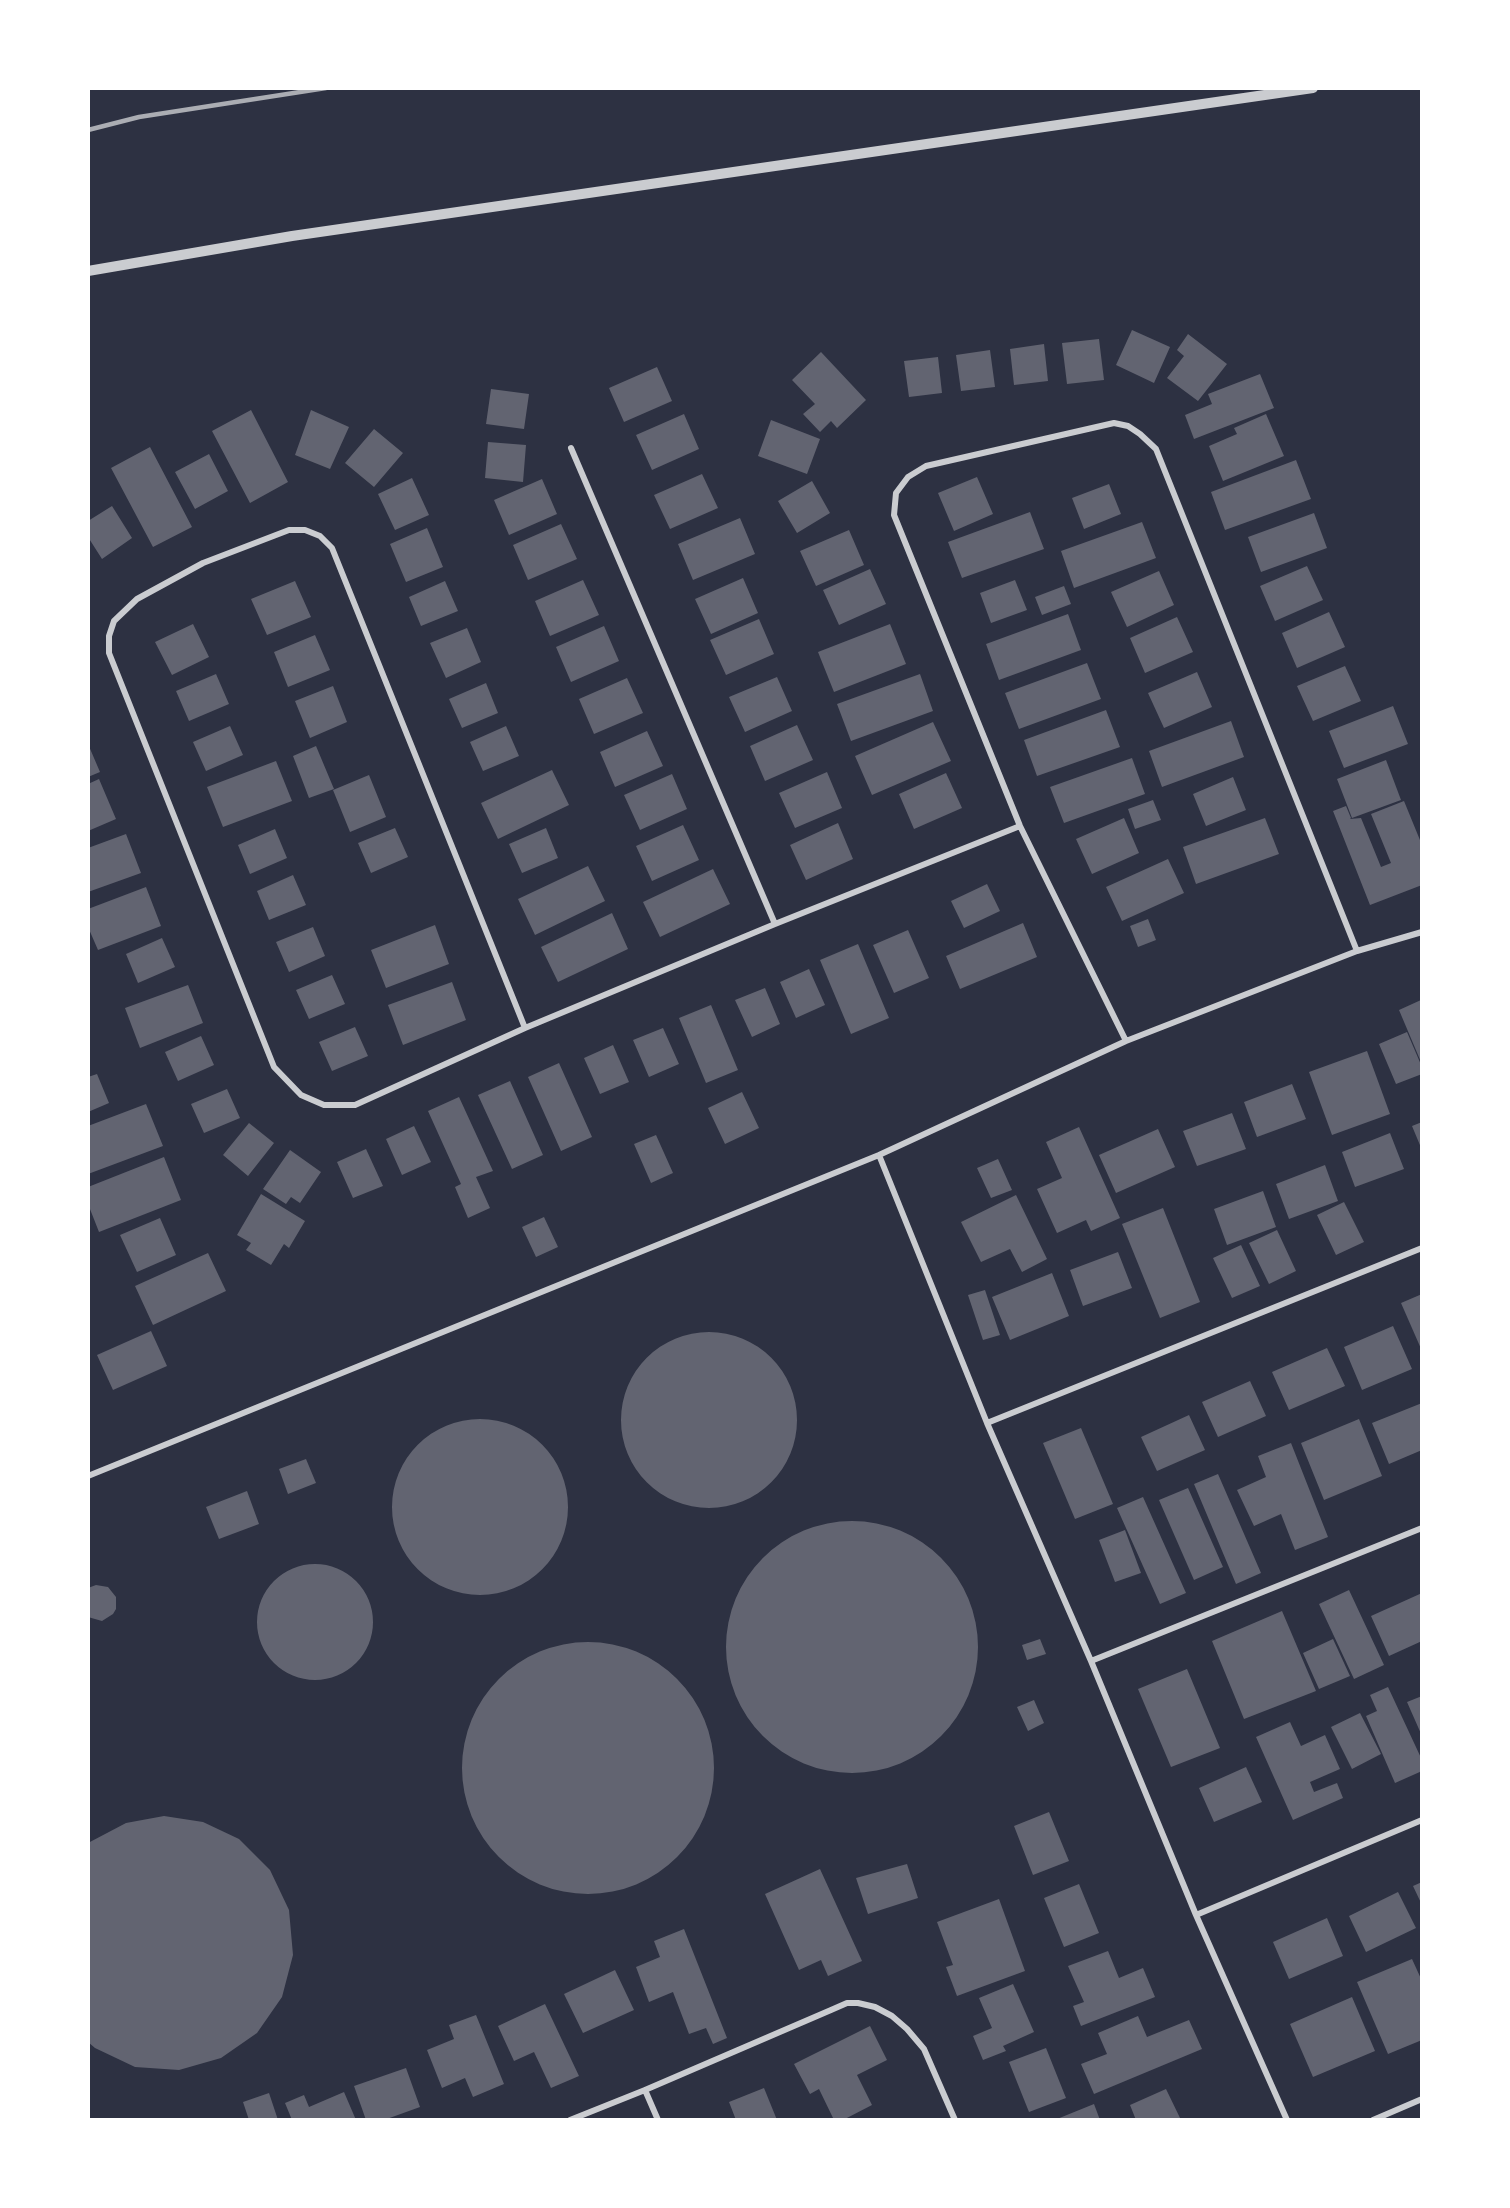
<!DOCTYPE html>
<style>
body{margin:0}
#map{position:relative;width:1510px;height:2208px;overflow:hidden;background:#2d3142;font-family:"PT Serif",serif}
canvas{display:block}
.frame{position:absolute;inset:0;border:90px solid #fff;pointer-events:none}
</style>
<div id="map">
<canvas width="1510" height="2208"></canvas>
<div class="frame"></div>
</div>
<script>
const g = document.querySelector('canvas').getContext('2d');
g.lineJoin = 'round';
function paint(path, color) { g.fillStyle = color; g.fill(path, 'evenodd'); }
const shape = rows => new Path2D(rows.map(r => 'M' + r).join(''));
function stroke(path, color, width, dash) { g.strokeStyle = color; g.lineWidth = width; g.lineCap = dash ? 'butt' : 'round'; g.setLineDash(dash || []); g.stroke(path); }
const building = shape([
 [1132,330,1170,347,1154,383,1116,365],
 [1188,334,1227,364,1198,401,1167,378,1184,356,1177,350],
 [1099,339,1104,380,1067,384,1062,343],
 [1044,344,1048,381,1014,385,1010,349],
 [990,350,995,387,961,391,956,355],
 [821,352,866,400,837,428,831,421,820,432,803,414,815,404,792,380],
 [938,357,942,393,909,397,904,361],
 [657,367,672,401,624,422,609,388],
 [1260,374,1274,408,1194,439,1185,415,1212,404,1208,394],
 [491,389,529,394,524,429,486,424],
 [251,410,288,482,250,503,212,431],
 [311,410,349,427,330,469,295,455],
 [684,414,699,449,652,470,636,435],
 [1266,414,1284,456,1223,481,1209,446,1237,434,1234,428],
 [771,420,820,439,807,474,758,456],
 [374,429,403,453,374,487,345,463],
 [488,442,526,445,523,482,485,478],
 [150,447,192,527,153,547,111,468],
 [209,454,228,491,195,509,175,472],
 [1296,460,1311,499,1225,530,1211,492],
 [702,474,718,508,670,529,654,495],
 [977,477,993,514,954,531,938,493],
 [412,478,429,515,395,530,378,494],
 [542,479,557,514,509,535,494,500],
 [812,481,830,513,797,533,778,501],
 [1109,484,1121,514,1084,529,1072,498],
 [112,506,132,538,102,559,88,537,88,521],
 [1030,512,1044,549,962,578,948,542],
 [1314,513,1327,548,1261,572,1248,537],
 [740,518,755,554,693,580,678,544],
 [1142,522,1156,558,1074,588,1061,551],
 [561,524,577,559,528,580,513,545],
 [427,528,443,567,406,582,390,544],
 [849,530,864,565,816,586,800,551],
 [1307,566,1323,600,1275,621,1260,586],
 [870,569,886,604,839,625,823,590],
 [1159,571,1174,605,1127,627,1111,592],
 [743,578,758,613,711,634,695,599],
 [583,580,599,615,550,636,535,601],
 [1015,580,1027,610,991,623,980,593],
 [295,581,311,617,267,635,251,599],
 [445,581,458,611,421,626,409,597],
 [1064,586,1071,604,1042,615,1035,597],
 [1329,612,1345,647,1297,668,1282,633],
 [1068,614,1081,650,999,680,986,644],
 [1177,617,1193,652,1145,673,1130,638],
 [759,619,774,654,726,675,710,640],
 [193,624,209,657,172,675,155,642],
 [890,624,906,664,834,692,818,652],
 [604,626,619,661,571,682,556,647],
 [467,628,481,662,446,678,430,643],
 [315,635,330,670,288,687,274,652],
 [1087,663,1101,699,1019,729,1005,693],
 [1345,666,1361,701,1313,721,1297,686],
 [1197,672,1212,707,1164,728,1148,693],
 [216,674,229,704,189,721,176,691],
 [920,674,933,711,851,741,837,704],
 [777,677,792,711,745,732,729,697],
 [627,678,643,713,594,734,579,699],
 [486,683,498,713,462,728,449,699],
 [333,686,347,722,310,738,295,701],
 [1393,706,1408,744,1344,768,1329,731],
 [1106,710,1120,747,1037,776,1024,740],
 [1231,721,1244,757,1162,787,1149,751],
 [933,722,951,761,872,795,855,756],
 [797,725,813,760,765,781,750,746],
 [230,726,243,755,206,771,193,742],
 [506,726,519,756,483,771,470,742],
 [647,731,663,766,615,787,600,752],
 [88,744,100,772,88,777],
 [316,746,334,789,309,798,293,756],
 [1132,758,1145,794,1064,823,1050,787],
 [1386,760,1401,800,1352,818,1337,779],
 [276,761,292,801,223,827,207,787],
 [552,770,569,805,498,839,481,803],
 [827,772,842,808,795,828,779,793],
 [946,773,962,808,914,829,899,794],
 [672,774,687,809,640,830,624,795],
 [369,775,386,817,350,832,333,790],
 [1233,777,1246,810,1206,826,1193,794],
 [99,779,116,819,88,831,88,784],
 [1153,800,1161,820,1135,829,1128,809],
 [1404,801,1422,845,1422,885,1370,905,1333,811,1346,806,1351,818,1350,819,1361,818,1381,867,1391,863,1371,814],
 [1124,818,1139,853,1092,874,1076,839],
 [1265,818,1279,854,1196,884,1183,847],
 [838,823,853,859,806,880,790,845],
 [683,825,699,860,652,881,636,846],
 [395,828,408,857,371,873,358,843],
 [546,828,558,858,522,873,509,844],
 [275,829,287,858,250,874,238,845],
 [126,834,141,873,88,892,88,848],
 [1168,859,1184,893,1122,921,1106,887],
 [588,866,605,901,535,935,518,899],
 [713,869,730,904,660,937,643,902],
 [293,875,306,905,269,920,257,891],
 [987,884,1000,911,964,928,951,901],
 [146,887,161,926,98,950,88,927,88,909],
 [612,913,628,949,558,982,541,947],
 [1148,919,1156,940,1138,947,1130,926],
 [1023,923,1037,957,960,989,946,956],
 [435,925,449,964,386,988,371,950],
 [313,927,325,956,289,972,276,942],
 [908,930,929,978,894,993,873,945],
 [162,938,175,967,138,983,126,954],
 [858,944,889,1018,851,1034,820,960],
 [809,969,825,1005,796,1018,780,982],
 [332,975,345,1004,309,1019,296,990],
 [452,982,466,1020,403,1045,388,1005],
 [188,985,203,1023,140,1048,125,1008],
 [765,988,780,1024,752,1037,735,1000],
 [1421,1000,1421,1062,1399,1010],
 [711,1005,738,1070,706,1083,679,1018],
 [355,1027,368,1056,332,1071,319,1042],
 [663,1028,679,1064,649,1077,633,1040],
 [1407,1032,1422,1067,1422,1074,1396,1084,1379,1044],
 [201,1036,214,1065,178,1081,165,1052],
 [613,1045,629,1082,600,1094,584,1058],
 [1367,1051,1390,1114,1332,1135,1309,1072],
 [559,1063,592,1137,561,1151,528,1077],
 [97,1074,109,1103,88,1112,88,1077],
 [510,1081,543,1155,512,1169,478,1095],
 [1292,1084,1306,1119,1257,1137,1244,1102],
 [227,1089,240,1118,204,1133,191,1104],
 [742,1092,759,1128,725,1144,708,1108],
 [459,1097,493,1171,476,1177,490,1208,468,1218,455,1187,461,1184,428,1111],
 [146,1104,163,1146,88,1174,88,1126],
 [1232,1113,1246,1149,1197,1166,1183,1131],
 [1422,1122,1422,1150,1412,1126],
 [249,1123,274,1143,248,1176,223,1155],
 [414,1126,431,1162,402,1175,386,1139],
 [1079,1127,1120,1218,1091,1231,1086,1220,1057,1233,1037,1189,1062,1178,1046,1142],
 [1158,1129,1175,1167,1116,1193,1099,1155],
 [1390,1133,1404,1169,1355,1187,1342,1152],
 [656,1135,673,1173,651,1183,634,1144],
 [366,1149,383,1186,353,1198,337,1162],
 [290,1150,321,1172,300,1203,291,1197,286,1204,263,1189],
 [164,1157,181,1200,99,1232,88,1204,88,1187],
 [998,1159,1012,1190,991,1198,977,1168],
 [1325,1165,1338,1201,1289,1219,1276,1184],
 [1263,1191,1276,1227,1227,1245,1214,1209],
 [261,1194,305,1221,289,1248,284,1244,271,1265,246,1250,251,1243,237,1235],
 [1016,1195,1047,1259,1022,1272,1010,1249,981,1262,961,1222],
 [1344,1202,1364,1242,1336,1255,1317,1215],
 [1163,1208,1200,1302,1160,1318,1122,1224],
 [544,1217,558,1247,536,1257,522,1227],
 [160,1218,176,1255,137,1272,120,1235],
 [1277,1230,1296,1271,1269,1284,1249,1243],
 [1241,1245,1260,1286,1232,1298,1213,1258],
 [1118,1252,1132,1288,1083,1306,1070,1270],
 [208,1253,226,1291,153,1325,135,1286],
 [1052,1273,1069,1316,1010,1340,992,1297],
 [985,1290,1000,1335,983,1340,968,1295],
 [1422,1294,1422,1351,1401,1303],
 [1393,1326,1412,1369,1362,1390,1344,1347],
 [151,1331,167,1366,113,1390,97,1355],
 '621 1420a88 88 0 1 1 176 0a88 88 0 1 1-176 0Z',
 [1327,1348,1345,1386,1289,1410,1272,1372],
 [1250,1381,1266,1416,1218,1437,1202,1402],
 [1422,1403,1422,1450,1389,1464,1372,1423],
 [1189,1415,1205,1450,1157,1471,1141,1437],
 [1359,1419,1382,1476,1324,1500,1301,1443],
 '392 1507a88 88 0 1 1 176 0a88 88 0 1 1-176 0Z',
 [1081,1428,1113,1504,1075,1519,1043,1443],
 [1291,1443,1328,1537,1295,1550,1281,1514,1254,1526,1237,1490,1266,1477,1258,1456],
 [306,1459,316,1483,288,1494,279,1469],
 [1218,1474,1261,1573,1236,1584,1194,1484],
 [1188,1488,1223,1567,1194,1580,1159,1500],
 [247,1491,259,1524,219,1539,206,1507],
 [1143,1497,1186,1593,1160,1604,1117,1508],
 '726 1647a126 126 0 1 1 252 0a126 126 0 1 1-252 0Z',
 [1125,1530,1141,1573,1115,1582,1099,1540],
 '257 1622a58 58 0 1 1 116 0a58 58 0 1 1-116 0Z',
 [96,1585,108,1587,116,1597,116,1609,113,1614,102,1621,88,1617,88,1588],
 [1349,1590,1384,1665,1354,1679,1319,1604],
 [1422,1593,1422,1641,1389,1656,1371,1616],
 [1282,1611,1316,1691,1244,1719,1212,1641],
 [1040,1639,1046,1654,1027,1660,1022,1645],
 [1333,1639,1350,1676,1319,1689,1303,1653],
 '462 1768a126 126 0 1 1 252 0a126 126 0 1 1-252 0Z',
 [1187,1669,1220,1748,1171,1767,1138,1689],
 [1388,1687,1422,1760,1422,1771,1395,1783,1366,1716,1377,1711,1370,1695],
 [1422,1696,1422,1736,1407,1702],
 [1034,1700,1044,1723,1028,1731,1017,1707],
 [1360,1713,1381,1754,1352,1769,1331,1727],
 [1290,1722,1301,1746,1325,1735,1340,1769,1310,1782,1314,1792,1337,1783,1343,1798,1293,1820,1256,1737],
 [1246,1767,1262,1802,1214,1822,1199,1788],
 [1049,1812,1069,1861,1033,1875,1014,1826],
 [164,1816,203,1822,239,1839,270,1870,289,1910,293,1955,282,1997,257,2033,221,2058,179,2070,135,2067,95,2048,88,2042,88,1843,126,1823],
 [907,1864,918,1898,868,1914,856,1878],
 [820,1869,862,1961,828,1976,821,1960,799,1970,765,1894],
 [1422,1882,1422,1905,1413,1886],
 [1079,1884,1099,1933,1064,1947,1044,1898],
 [1398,1892,1416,1928,1366,1952,1349,1916],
 [999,1899,1025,1971,957,1996,946,1967,953,1965,937,1922],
 [1327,1918,1343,1956,1289,1979,1273,1942],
 [684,1929,727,2038,713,2044,706,2028,689,2034,673,1992,649,2002,636,1967,660,1957,654,1941],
 [1108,1951,1119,1978,1143,1968,1155,1997,1081,2026,1073,2006,1084,2002,1068,1966],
 [1412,1959,1422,1981,1422,2040,1388,2054,1357,1982],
 [615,1970,634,2010,583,2033,564,1994],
 [1013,1984,1034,2032,1003,2046,1006,2051,983,2060,973,2036,992,2028,979,1998],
 [1352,1997,1375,2051,1313,2077,1290,2024],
 [545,2004,579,2076,551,2088,534,2052,514,2061,498,2026],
 [476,2015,504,2084,473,2097,465,2078,442,2088,427,2050,454,2039,449,2025],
 [1138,2016,1147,2037,1189,2020,1202,2049,1094,2094,1081,2064,1107,2054,1098,2033],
 [870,2026,887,2060,857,2075,872,2105,843,2120,834,2120,819,2089,810,2094,794,2064],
 [1046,2048,1066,2098,1029,2112,1009,2062],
 [406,2068,420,2107,384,2120,366,2120,354,2086],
 [764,2088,777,2120,736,2120,729,2102],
 [1166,2089,1181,2120,1136,2120,1130,2105],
 [344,2092,356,2120,292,2120,285,2103,304,2095,309,2107],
 [269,2093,278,2120,249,2120,243,2102],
 [1094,2104,1100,2120,1057,2120,1057,2119]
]);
const minor = shape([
 [571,448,775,924],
 [525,1028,332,548,320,536,305,530,289,530,203,563,137,599,114,621,109,636,109,653,274,1067,301,1095,324,1105,355,1105,525,1028,775,924,1020,826],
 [1126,1041,1020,826,894,515,896,493,908,477,926,466,1114,423,1128,426,1140,434,1156,449,1357,951],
 [879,1155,987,1423,1091,1661,1196,1915,1287,2120],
 [987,1423,1422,1248],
 [88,1476,879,1155,1126,1041,1357,951,1422,932],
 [1091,1661,1422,1528],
 [1196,1915,1422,1820],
 [645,2090,658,2120],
 [570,2120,645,2090,831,2010,847,2003,858,2003,875,2007,892,2016,907,2029,924,2049,955,2120],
 [1373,2120,1422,2099]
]);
const tertiary = shape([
 [88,271,292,236,1313,88]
]);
const rail = shape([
 [88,130,139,117,326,88]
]);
paint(building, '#626471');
stroke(minor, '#caccd0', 6);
stroke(tertiary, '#caccd0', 10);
stroke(rail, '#abadb3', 4.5);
</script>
